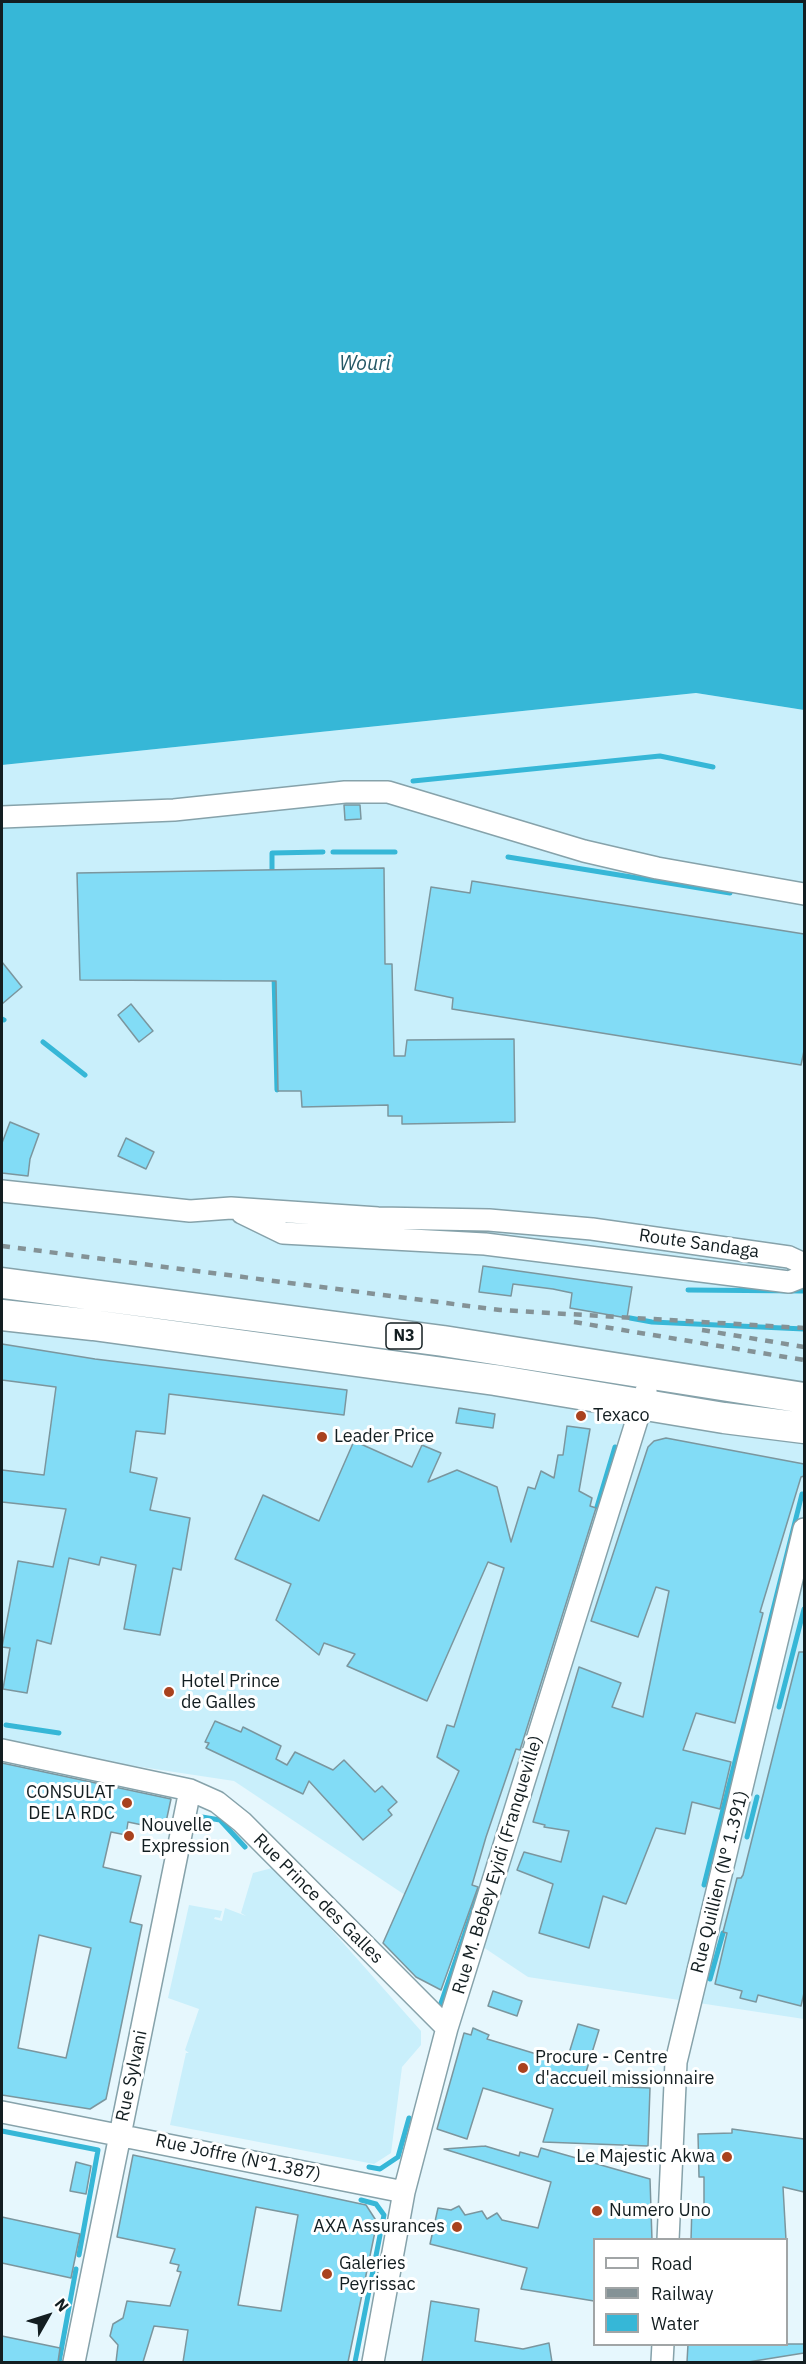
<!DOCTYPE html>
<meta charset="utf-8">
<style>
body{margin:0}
#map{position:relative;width:806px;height:2364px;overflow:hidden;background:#e6f7fd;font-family:"IBM Plex Sans",sans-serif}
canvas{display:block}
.frame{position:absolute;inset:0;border:3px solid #131e21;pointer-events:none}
.legend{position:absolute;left:593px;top:2238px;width:195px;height:108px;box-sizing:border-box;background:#fff;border:2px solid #a1a5a6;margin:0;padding:8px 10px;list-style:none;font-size:18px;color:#131e21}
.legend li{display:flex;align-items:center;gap:12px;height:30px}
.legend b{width:30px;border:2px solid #a1a5a6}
.north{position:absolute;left:18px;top:2286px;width:60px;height:60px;-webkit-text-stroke:4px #fff;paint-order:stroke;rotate:51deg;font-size:16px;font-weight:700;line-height:24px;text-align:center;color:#131e21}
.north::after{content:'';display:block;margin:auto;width:21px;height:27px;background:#131e21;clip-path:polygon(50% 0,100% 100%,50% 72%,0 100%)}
</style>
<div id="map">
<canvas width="806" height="2364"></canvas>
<div class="frame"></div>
<ul class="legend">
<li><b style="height:8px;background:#fff"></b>Road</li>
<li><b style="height:8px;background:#849296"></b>Railway</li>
<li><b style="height:16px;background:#36b7d7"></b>Water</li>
</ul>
<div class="north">N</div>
</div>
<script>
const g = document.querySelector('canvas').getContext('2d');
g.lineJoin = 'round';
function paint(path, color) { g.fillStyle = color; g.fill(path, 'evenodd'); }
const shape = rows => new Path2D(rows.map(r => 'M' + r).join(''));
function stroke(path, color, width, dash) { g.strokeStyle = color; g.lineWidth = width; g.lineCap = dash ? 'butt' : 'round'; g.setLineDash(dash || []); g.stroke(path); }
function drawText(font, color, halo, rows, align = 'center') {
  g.font = font + ' "IBM Plex Sans",sans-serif'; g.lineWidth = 6; g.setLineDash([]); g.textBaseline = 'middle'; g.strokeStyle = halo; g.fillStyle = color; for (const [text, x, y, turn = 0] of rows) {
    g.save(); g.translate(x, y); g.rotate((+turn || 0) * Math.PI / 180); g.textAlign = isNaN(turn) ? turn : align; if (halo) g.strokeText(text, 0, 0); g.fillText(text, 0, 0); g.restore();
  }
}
const built = shape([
 [696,693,804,710,804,2019,528,1977,234,1781,2,1746,2,765],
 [276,1867,421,2031,421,2045,402,2067,391,2153,374,2164,170,2125,186,2053,189,2053,185,2050,199,2009,168,1998,189,1905,222,1911,220,1918,215,1917,214,1919,222,1921,225,1908,246,1916,241,1913,253,1873]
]);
const water = shape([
 [2,2,804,2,804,710,696,693,2,765]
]);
const stream = shape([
 [413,781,660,756,713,767],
 [333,852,395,852],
 [508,857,730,893],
 [272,876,272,853,323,852],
 [274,975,277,1090],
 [2,1019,4,1020],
 [43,1042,85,1075],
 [688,1290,804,1291],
 [630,1318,652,1322,804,1329],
 [597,1507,615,1447],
 [779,1707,804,1609],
 [6,1725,59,1733],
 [202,1817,220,1820,245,1847],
 [747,1837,757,1797],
 [704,1885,802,1494],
 [710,1979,723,1933],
 [439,2009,480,1889],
 [2,2131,98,2150,79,2255],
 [369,2167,380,2169,398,2157,409,2118],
 [59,2362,76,2269],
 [355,2362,384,2215,376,2204,361,2200]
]);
const building = shape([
 [344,805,360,805,361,819,345,820,344,805],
 [384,868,385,964,392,964,394,1056,405,1056,407,1040,514,1039,515,1122,402,1124,402,1116,388,1116,388,1105,302,1107,301,1091,278,1091,276,981,80,980,77,873,384,868],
 [472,881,804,934,804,1051,801,1065,452,1009,453,998,415,990,431,887,470,893,472,881],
 [2,962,22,987,2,1004,2,962],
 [131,1004,153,1031,139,1042,118,1015,131,1004],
 [10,1122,39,1134,30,1159,28,1176,2,1173,2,1143,10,1122],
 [126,1138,154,1152,146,1169,118,1156,126,1138],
 [483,1266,632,1287,627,1318,570,1308,572,1293,553,1289,513,1284,511,1296,479,1292,483,1266],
 [2,1344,95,1359,347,1390,344,1415,169,1394,165,1434,136,1431,130,1472,157,1478,150,1510,190,1518,181,1570,173,1568,160,1635,124,1629,136,1565,101,1557,99,1565,69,1558,51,1644,37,1640,27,1693,3,1689,10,1648,2,1647,18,1561,53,1567,66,1509,2,1502,2,1470,44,1475,56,1387,2,1380,2,1344],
 [459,1408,495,1414,493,1428,456,1423,459,1408],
 [567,1426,590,1429,579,1491,592,1498,590,1506,596,1508,520,1750,516,1749,486,1837,472,1885,478,1887,441,1990,416,1977,383,1943,459,1771,437,1757,447,1725,454,1727,504,1568,488,1562,427,1701,347,1666,355,1654,324,1643,319,1655,276,1620,291,1584,235,1559,263,1495,319,1521,354,1441,412,1467,422,1445,441,1453,428,1482,457,1470,497,1487,511,1542,528,1487,535,1489,541,1471,554,1478,558,1455,563,1455,567,1426],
 [666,1438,804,1464,804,1476,801,1477,760,1612,763,1613,735,1723,696,1713,683,1750,731,1762,720,1809,692,1802,685,1834,656,1828,626,1904,603,1896,589,1948,539,1933,553,1884,517,1870,524,1852,561,1862,569,1831,544,1827,545,1825,533,1822,579,1667,621,1683,612,1707,643,1717,669,1591,656,1587,638,1637,591,1621,648,1447,654,1441,666,1438],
 [799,1652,804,1652,804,1993,801,2006,758,1995,756,2002,740,1998,742,1991,715,1984,727,1933,723,1932,737,1878,741,1878,743,1875,799,1652],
 [215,1721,241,1732,243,1727,281,1746,276,1759,287,1765,295,1752,333,1770,344,1760,375,1792,382,1786,397,1802,388,1810,392,1815,363,1840,309,1781,303,1794,206,1748,209,1743,205,1742,215,1721],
 [2,1763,171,1799,166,1822,154,1819,152,1827,128,1822,126,1835,111,1832,103,1867,141,1876,130,1922,142,1925,106,2099,90,2109,2,2095,2,1763],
 [39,1935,91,1948,66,2058,18,2048,39,1935],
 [493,1991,522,2001,517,2016,488,2006,493,1991],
 [578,2024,599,2030,582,2085,650,2088,648,2146,543,2142,553,2109,483,2088,467,2139,437,2129,464,2033,471,2035,473,2028,489,2035,487,2039,566,2063,578,2024],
 [732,2129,804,2139,804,2192,783,2187,786,2240,691,2240,692,2205,704,2206,704,2177,699,2177,698,2134,732,2133,732,2129],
 [485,2146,519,2156,520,2152,538,2157,541,2148,650,2179,652,2240,594,2240,594,2301,521,2289,527,2268,430,2244,438,2208,451,2210,459,2206,465,2215,482,2211,487,2219,497,2213,502,2220,538,2228,551,2182,444,2149,485,2146],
 [133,2155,366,2205,377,2222,348,2362,183,2362,188,2330,154,2326,143,2362,116,2362,118,2345,110,2336,113,2324,123,2318,127,2301,170,2306,181,2272,177,2271,179,2265,170,2263,175,2249,117,2237,133,2155],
 [256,2207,298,2215,281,2311,238,2305,256,2207],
 [76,2162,91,2166,86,2194,70,2191,76,2162],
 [2,2217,80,2234,71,2278,2,2263,2,2217],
 [431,2301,479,2309,475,2341,523,2349,549,2343,552,2362,422,2362,431,2301],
 [2,2336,60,2348,58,2362,2,2362,2,2336],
 [688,2344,804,2344,804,2353,748,2362,687,2362,688,2344]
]);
const minor = shape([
 [2,817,174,810,345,792,388,792,584,851,657,868,804,894],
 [2,1191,190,1211,231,1208,378,1218,489,1220,592,1229,789,1257,804,1264],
 [242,1213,283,1233,485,1244,789,1282,804,1276],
 [2,1750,190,1790,217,1802,242,1822,447,2028],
 [2,2112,404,2192],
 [668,2240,676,2062,804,1529],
 [74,2362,190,1790],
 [373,2362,404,2192,447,2028,646,1391],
 [662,2362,663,2344]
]);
const highway = shape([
 [2,1283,443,1341,804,1398],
 [2,1315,93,1325,495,1380,724,1418,804,1428]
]);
const rail = shape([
 [2,1246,500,1310,804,1328],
 [574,1322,804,1360],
 [702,1330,804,1347]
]);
const markers = [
 [581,1416,6,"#a9421e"],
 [322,1437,6,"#a9421e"],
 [169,1692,6,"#a9421e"],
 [127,1803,6,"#a9421e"],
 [129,1836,6,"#a9421e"],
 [523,2068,6,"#a9421e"],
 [727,2157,6,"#a9421e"],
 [597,2211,6,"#a9421e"],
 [457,2227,6,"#a9421e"],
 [327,2274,6,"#a9421e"]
];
const shields = [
 [404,1336,36]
];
const shieldNames = [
 ["N3",404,1336]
];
const streetNames = [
 ["Route Sandaga",699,1244,8],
 ["Rue M. Bebey Eyidi (Franqueville)",498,1865,-73],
 ["Rue Quillien (N° 1.391)",720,1882,-76],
 ["Rue Prince des Galles",318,1899,45],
 ["Rue Sylvani",132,2076,-78],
 ["Rue Joffre (N°1.387)",238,2158,12]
];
const poiNames = [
 ["Texaco",593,1416],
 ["Leader Price",334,1437],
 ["Hotel Prince",181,1682],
 ["de Galles",181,1703],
 ["CONSULAT",115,1793,"right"],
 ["DE LA RDC",115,1814,"right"],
 ["Nouvelle",141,1826],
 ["Expression",141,1847],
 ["Procure - Centre",535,2058],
 ["d'accueil missionnaire",535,2079],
 ["Le Majestic Akwa",715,2157,"right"],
 ["Numero Uno",609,2211],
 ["AXA Assurances",445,2227,"right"],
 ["Galeries",339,2264],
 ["Peyrissac",339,2285]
];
const waterNames = [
 ["Wouri",365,364]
];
paint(built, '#c9effb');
paint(water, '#36b7d7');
stroke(stream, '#36b7d7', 5);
paint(building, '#82dcf6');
stroke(building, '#7b969e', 1.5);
stroke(minor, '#86a2aa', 24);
stroke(highway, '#86a2aa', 33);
stroke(minor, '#fff', 21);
stroke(highway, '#fff', 30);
stroke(rail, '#849296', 4.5, [8, 8]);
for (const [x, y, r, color] of markers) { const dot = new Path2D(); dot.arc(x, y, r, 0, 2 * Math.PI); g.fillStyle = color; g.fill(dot); stroke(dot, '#fff', 2); }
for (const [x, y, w] of shields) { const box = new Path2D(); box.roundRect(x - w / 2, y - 13, w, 26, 4.5); g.fillStyle = '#fff'; g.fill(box); stroke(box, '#131e21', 1.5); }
drawText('bold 16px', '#131e21', null, shieldNames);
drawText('18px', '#131e21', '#fff', streetNames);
drawText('18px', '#131e21', '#fff', poiNames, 'left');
drawText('italic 20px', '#255866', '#fff', waterNames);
</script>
